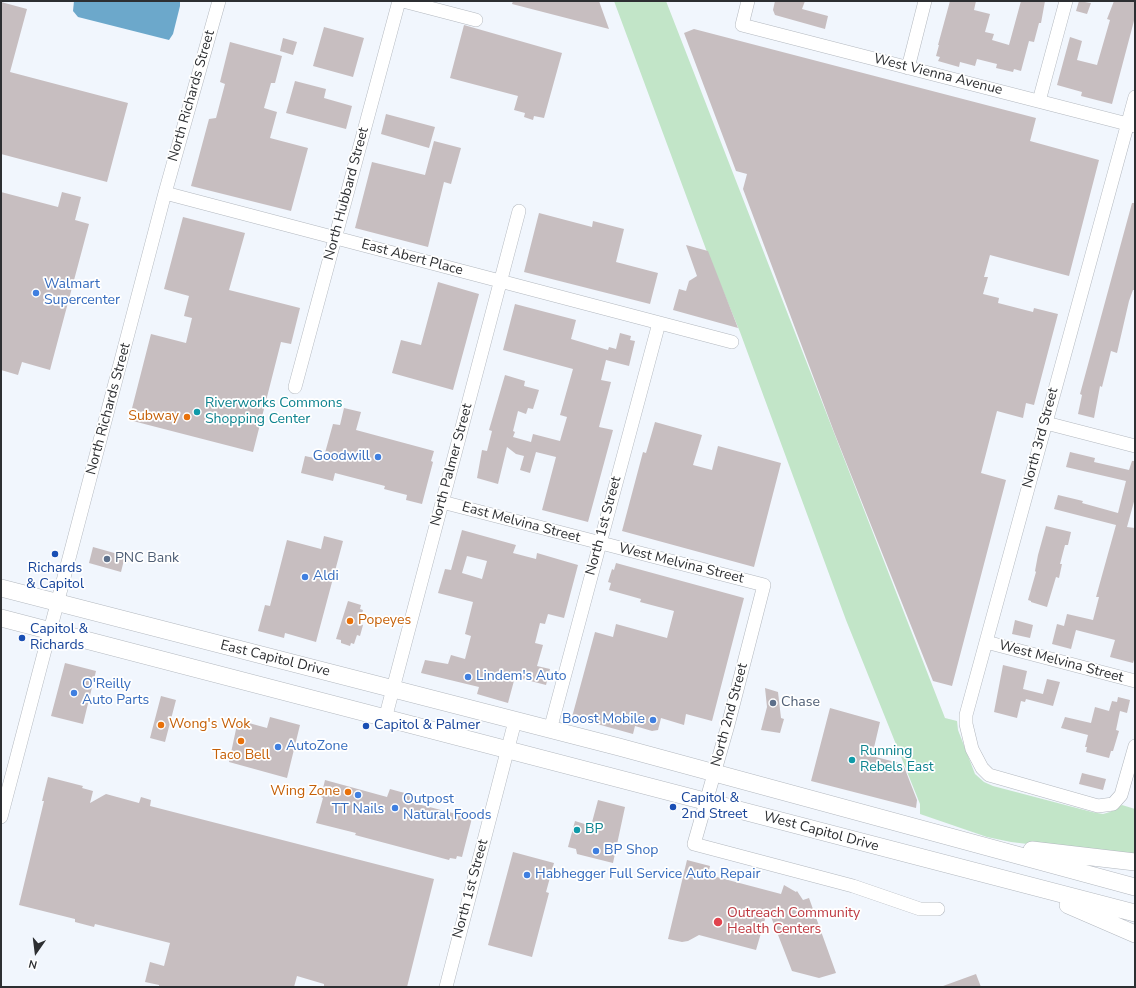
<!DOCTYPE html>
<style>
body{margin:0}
#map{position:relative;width:1136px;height:988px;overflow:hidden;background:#f1f6fd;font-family:"Nunito Sans",sans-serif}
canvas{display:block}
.frame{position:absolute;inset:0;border:2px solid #2d2f32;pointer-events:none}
.north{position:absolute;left:16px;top:932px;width:40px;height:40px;-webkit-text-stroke:3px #fff;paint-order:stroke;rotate:194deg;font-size:11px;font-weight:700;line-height:16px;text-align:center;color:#2d2f32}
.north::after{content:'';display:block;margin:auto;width:14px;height:18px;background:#2d2f32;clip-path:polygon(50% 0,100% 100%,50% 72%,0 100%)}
</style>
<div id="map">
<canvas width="1136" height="988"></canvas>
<div class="frame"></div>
<div class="north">N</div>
</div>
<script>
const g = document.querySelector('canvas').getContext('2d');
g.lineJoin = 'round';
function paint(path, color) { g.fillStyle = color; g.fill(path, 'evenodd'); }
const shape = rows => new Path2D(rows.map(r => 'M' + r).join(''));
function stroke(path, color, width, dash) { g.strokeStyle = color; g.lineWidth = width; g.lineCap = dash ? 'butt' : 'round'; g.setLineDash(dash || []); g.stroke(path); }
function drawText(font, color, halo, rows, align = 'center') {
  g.font = font + ' "Nunito Sans",sans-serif'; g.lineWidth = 3.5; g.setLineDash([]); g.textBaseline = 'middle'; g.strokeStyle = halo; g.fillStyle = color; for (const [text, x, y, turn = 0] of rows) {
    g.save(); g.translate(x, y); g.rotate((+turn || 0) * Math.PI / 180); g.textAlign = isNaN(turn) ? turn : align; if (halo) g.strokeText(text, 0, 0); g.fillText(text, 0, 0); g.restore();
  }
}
const green = shape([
 [614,1,666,1,945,718,957,721,958,730,975,774,984,782,993,786,1092,812,1103,814,1110,812,1122,805,1135,809,1135,857,1011,842,987,837,920,814,920,804,846,620,740,332,707,252]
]);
const water = shape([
 [74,1,180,1,180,6,173,34,169,40,78,17,73,11]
]);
const building = shape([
 [513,1,599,1,609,29,512,4],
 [775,1,805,1,802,9,828,16,825,29,775,15,773,10],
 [950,1,976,1,974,10,990,14,985,32,994,34,992,40,1009,45,1021,1,1045,1,1041,23,1039,23,1034,42,1029,41,1021,71,1014,69,1013,72,996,68,997,64,977,59,975,66,960,62,959,67,938,61,940,57,936,56,939,45,938,45],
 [1079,1,1091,3,1087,14,1076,11],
 [1114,1,1135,1,1135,17,1112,104,1081,96,1082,92,1057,85,1070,37,1082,41,1077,60,1097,65,1110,20,1107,19],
 [1,2,27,9,10,72,128,103,107,182,1,154],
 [464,25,562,53,544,118,534,116,533,120,524,117,525,113,514,110,518,96,450,78],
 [324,27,364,38,353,77,313,66],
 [694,29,1036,118,1030,141,1099,160,1069,276,990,255,984,277,988,277,983,294,999,298,998,303,1033,312,1034,308,1058,314,1034,405,1026,403,1023,418,997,411,981,473,1006,480,952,686,933,681,834,432,743,189,747,174,736,171,684,33],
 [283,38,297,42,293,55,280,51],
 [230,42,282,56,275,83,271,83,264,108,277,112,270,138,308,148,291,211,191,186,209,119,216,118,225,84,220,82],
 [295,81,326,89,324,98,352,106,346,129,286,113],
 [386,114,435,127,429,148,381,134],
 [434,141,461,148,451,184,444,182,428,247,355,228,372,162,425,175],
 [1,192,58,207,62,192,81,197,75,220,89,224,50,370,22,362,18,375,1,370],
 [1132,203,1135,203,1135,290,1133,290,1129,301,1117,353,1111,351,1102,387,1100,386,1094,418,1078,414,1082,395,1080,394],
 [539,213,592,227,593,221,624,229,616,262,658,273,650,304,524,272],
 [183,217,245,233,229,290,300,308,291,344,281,342,253,452,129,420,151,334,186,343,192,318,184,316,189,296,164,289],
 [686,245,708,251,738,328,673,310,679,289,686,291,689,281,697,276],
 [438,282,479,294,453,390,392,373,401,340,421,345],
 [515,304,576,320,571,339,608,350,609,347,616,349,620,333,631,336,630,340,635,341,629,366,606,360,601,380,611,382,599,427,613,430,588,522,542,510,556,457,536,452,530,473,520,470,524,456,516,454,507,447,498,484,477,478,482,450,487,451,492,431,489,430,505,375,525,381,524,386,539,390,533,409,528,408,526,414,518,411,513,431,515,432,513,437,531,442,533,434,560,441,567,417,560,415,573,369,503,350],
 [344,408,361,412,356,430,434,451,431,461,433,462,422,504,406,500,407,495,384,489,385,486,335,473,333,481,301,473,305,456,323,460,333,424,340,425],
 [655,422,702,435,693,465,712,470,718,446,781,463,754,567,622,531,643,452,646,453],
 [1070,452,1095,458,1094,462,1129,470,1132,461,1135,461,1135,498,1127,527,1135,528,1135,657,1133,663,1110,657,1115,640,1076,630,1071,649,1052,644,1057,624,1064,626,1067,614,1093,620,1099,597,1096,597,1116,525,1054,509,1058,495,1083,501,1082,503,1118,513,1126,481,1066,467],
 [1046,526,1071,532,1068,545,1065,545,1060,564,1062,564,1059,578,1056,577,1047,607,1031,602,1031,601,1028,600,1036,572,1035,571,1038,555],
 [462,530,516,545,513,553,536,559,537,553,578,565,564,618,548,614,545,624,540,623,535,643,543,645,537,666,550,669,546,685,515,677,508,703,477,694,479,687,421,673,425,660,448,664,451,655,465,659,471,636,465,634,473,602,438,593,445,569,451,570],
 [467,556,487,561,482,579,462,573],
 [324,536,343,541,316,642,285,633,284,638,258,631,265,605,270,606,287,540,321,549],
 [93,547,125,556,121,572,89,563],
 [616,563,744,598,712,721,686,714,684,725,661,718,658,730,652,731,635,726,633,734,572,717,595,632,613,637,616,624,667,638,674,611,640,602,641,599,609,590,611,583,608,582,612,569,614,570],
 [348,601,361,605,360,609,363,610,359,624,363,625,360,636,357,635,354,644,351,643,350,646,341,643,341,640,336,639],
 [1015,620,1033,625,1030,638,1012,634],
 [65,663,96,671,83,724,51,716],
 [1003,665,1027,671,1023,689,1043,694,1047,679,1060,682,1053,706,1026,699,1025,702,1021,701,1017,718,994,712],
 [765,688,778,692,781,718,784,719,780,733,761,730,767,707],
 [161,696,176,700,165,742,150,738],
 [1118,697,1130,700,1127,713,1120,711,1116,730,1119,731,1113,751,1111,751,1109,758,1086,752,1087,747,1085,747,1088,735,1061,728,1065,717,1091,723,1095,707,1109,711,1112,701,1117,702],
 [830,708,880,722,872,756,903,764,917,800,916,808,811,781],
 [270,717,300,725,287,778,229,762,238,720,267,728],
 [1082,773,1106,779,1103,790,1079,784],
 [48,777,83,786,82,788,93,791,90,803,106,794,139,803,141,797,151,800,150,806,434,879,407,987,324,987,324,984,297,976,294,987,159,987,159,985,145,982,150,962,164,966,170,943,95,924,94,927,75,922,75,919,19,905,44,801,42,801],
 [325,780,387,797,390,789,412,795,410,802,472,818,462,857,457,856,456,859,450,858,449,860,355,835,356,833,316,823,323,798,321,797],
 [598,800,625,807,613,863,577,854,576,849,568,847,575,821,591,826],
 [513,852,554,863,546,892,549,893,532,957,488,945],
 [687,860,710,866,709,870,714,871,713,876,781,894,784,885,796,892,797,891,803,900,809,898,836,973,819,978,792,971,768,909,756,950,699,935,688,941,682,942,668,939],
 [976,974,981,987,943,987,943,986]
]);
const minor = shape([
 [403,1,476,20],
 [748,1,742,25,1135,126],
 [908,68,925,1],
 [1135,97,966,715,966,724,972,749,982,768,989,775,1098,806,1113,804,1121,795,1135,746],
 [1039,101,1066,1],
 [165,193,732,342],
 [295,387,399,1],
 [1046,423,1135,446],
 [442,502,764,585,728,725,694,844,853,886,920,909,938,909],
 [986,642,1135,681],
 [385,719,519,211],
 [550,730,659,323],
 [1,817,165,193,219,1],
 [446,987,515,721]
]);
const major = shape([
 [1,588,619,747,1135,887],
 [1,618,1135,913],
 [1032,850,1135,862],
 [1068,905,1135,934]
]);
const markers = [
 [36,293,4,"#3f7fe0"],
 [197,412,4,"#0f9aa8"],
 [187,417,4,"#e8710a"],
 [378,457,4,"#3f7fe0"],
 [55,554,4,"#1a4fb4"],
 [107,559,4,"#5c6f8a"],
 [305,577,4,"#3f7fe0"],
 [350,621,4,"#e8710a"],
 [22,638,4,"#1a4fb4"],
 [468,677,4,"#3f7fe0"],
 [74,693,4,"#3f7fe0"],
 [773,703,4,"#5c6f8a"],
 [653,720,4,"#3f7fe0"],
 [161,725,4,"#e8710a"],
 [366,726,4,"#1a4fb4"],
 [241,741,4,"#e8710a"],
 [278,747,4,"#3f7fe0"],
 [852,760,4,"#0f9aa8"],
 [348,792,4,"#e8710a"],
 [358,795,4,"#3f7fe0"],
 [673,807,4,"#1a4fb4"],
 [395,808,4,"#3f7fe0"],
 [577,830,4,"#0f9aa8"],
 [596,851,4,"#3f7fe0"],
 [527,875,4,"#3f7fe0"],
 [718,922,5,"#e0444e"]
];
const streetNames = [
 ["West Vienna Avenue",938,75,14],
 ["North Richards Street",192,96,-74],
 ["North Hubbard Street",347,194,-75],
 ["East Abert Place",412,258,15],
 ["North Richards Street",109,409,-75],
 ["North 3rd Street",1041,438,-75],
 ["North Palmer Street",452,465,-75],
 ["East Melvina Street",521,523,15],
 ["North 1st Street",604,526,-75],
 ["West Melvina Street",681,564,14],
 ["East Capitol Drive",275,659,14],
 ["West Melvina Street",1061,662,15],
 ["North 2nd Street",730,715,-75],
 ["West Capitol Drive",821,832,15],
 ["North 1st Street",471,889,-75]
];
const shopNames = [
 ["Walmart",44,285],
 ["Supercenter",44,301],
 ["Goodwill",370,457,"right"],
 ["Aldi",313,577],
 ["Lindem's Auto",476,677],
 ["O'Reilly",82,685],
 ["Auto Parts",82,701],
 ["Boost Mobile",645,720,"right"],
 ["AutoZone",286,747],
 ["Outpost",403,800],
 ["Natural Foods",403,816],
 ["TT Nails",358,810,"center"],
 ["BP Shop",604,851],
 ["Habhegger Full Service Auto Repair",535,875]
];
const cultureNames = [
 ["Riverworks Commons",205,404],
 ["Shopping Center",205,420],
 ["Running",860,752],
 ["Rebels East",860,768],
 ["BP",585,830]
];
const foodNames = [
 ["Subway",179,417],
 ["Popeyes",358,621,"left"],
 ["Wong's Wok",169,725,"left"],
 ["Taco Bell",241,756,"center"],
 ["Wing Zone",340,792]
];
const serviceNames = [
 ["PNC Bank",115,559],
 ["Chase",781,703]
];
const transitNames = [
 ["Richards",55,569,"center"],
 ["& Capitol",55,585,"center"],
 ["Capitol &",30,630],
 ["Richards",30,646],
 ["Capitol & Palmer",374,726],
 ["Capitol &",681,799],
 ["2nd Street",681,815]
];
const healthNames = [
 ["Outreach Community",727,914],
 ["Health Centers",727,930]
];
paint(green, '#c2e5c8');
paint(water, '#6ca8cb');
paint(building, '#c7bec0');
stroke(minor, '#b3b8bf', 14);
stroke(major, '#b3b8bf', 18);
stroke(minor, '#fff', 13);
stroke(major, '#fff', 17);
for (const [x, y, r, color] of markers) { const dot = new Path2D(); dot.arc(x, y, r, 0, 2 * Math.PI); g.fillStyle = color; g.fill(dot); stroke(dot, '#fff', 1.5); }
drawText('14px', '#2d2f32', '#fff', streetNames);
drawText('14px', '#366cbe', '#fff', shopNames, 'left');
drawText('14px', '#0d838f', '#fff', cultureNames, 'left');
drawText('14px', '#c56008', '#fff', foodNames, 'right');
drawText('14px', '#4e5e75', '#fff', serviceNames, 'left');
drawText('14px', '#164399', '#fff', transitNames, 'left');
drawText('14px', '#be3a42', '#fff', healthNames, 'left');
</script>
